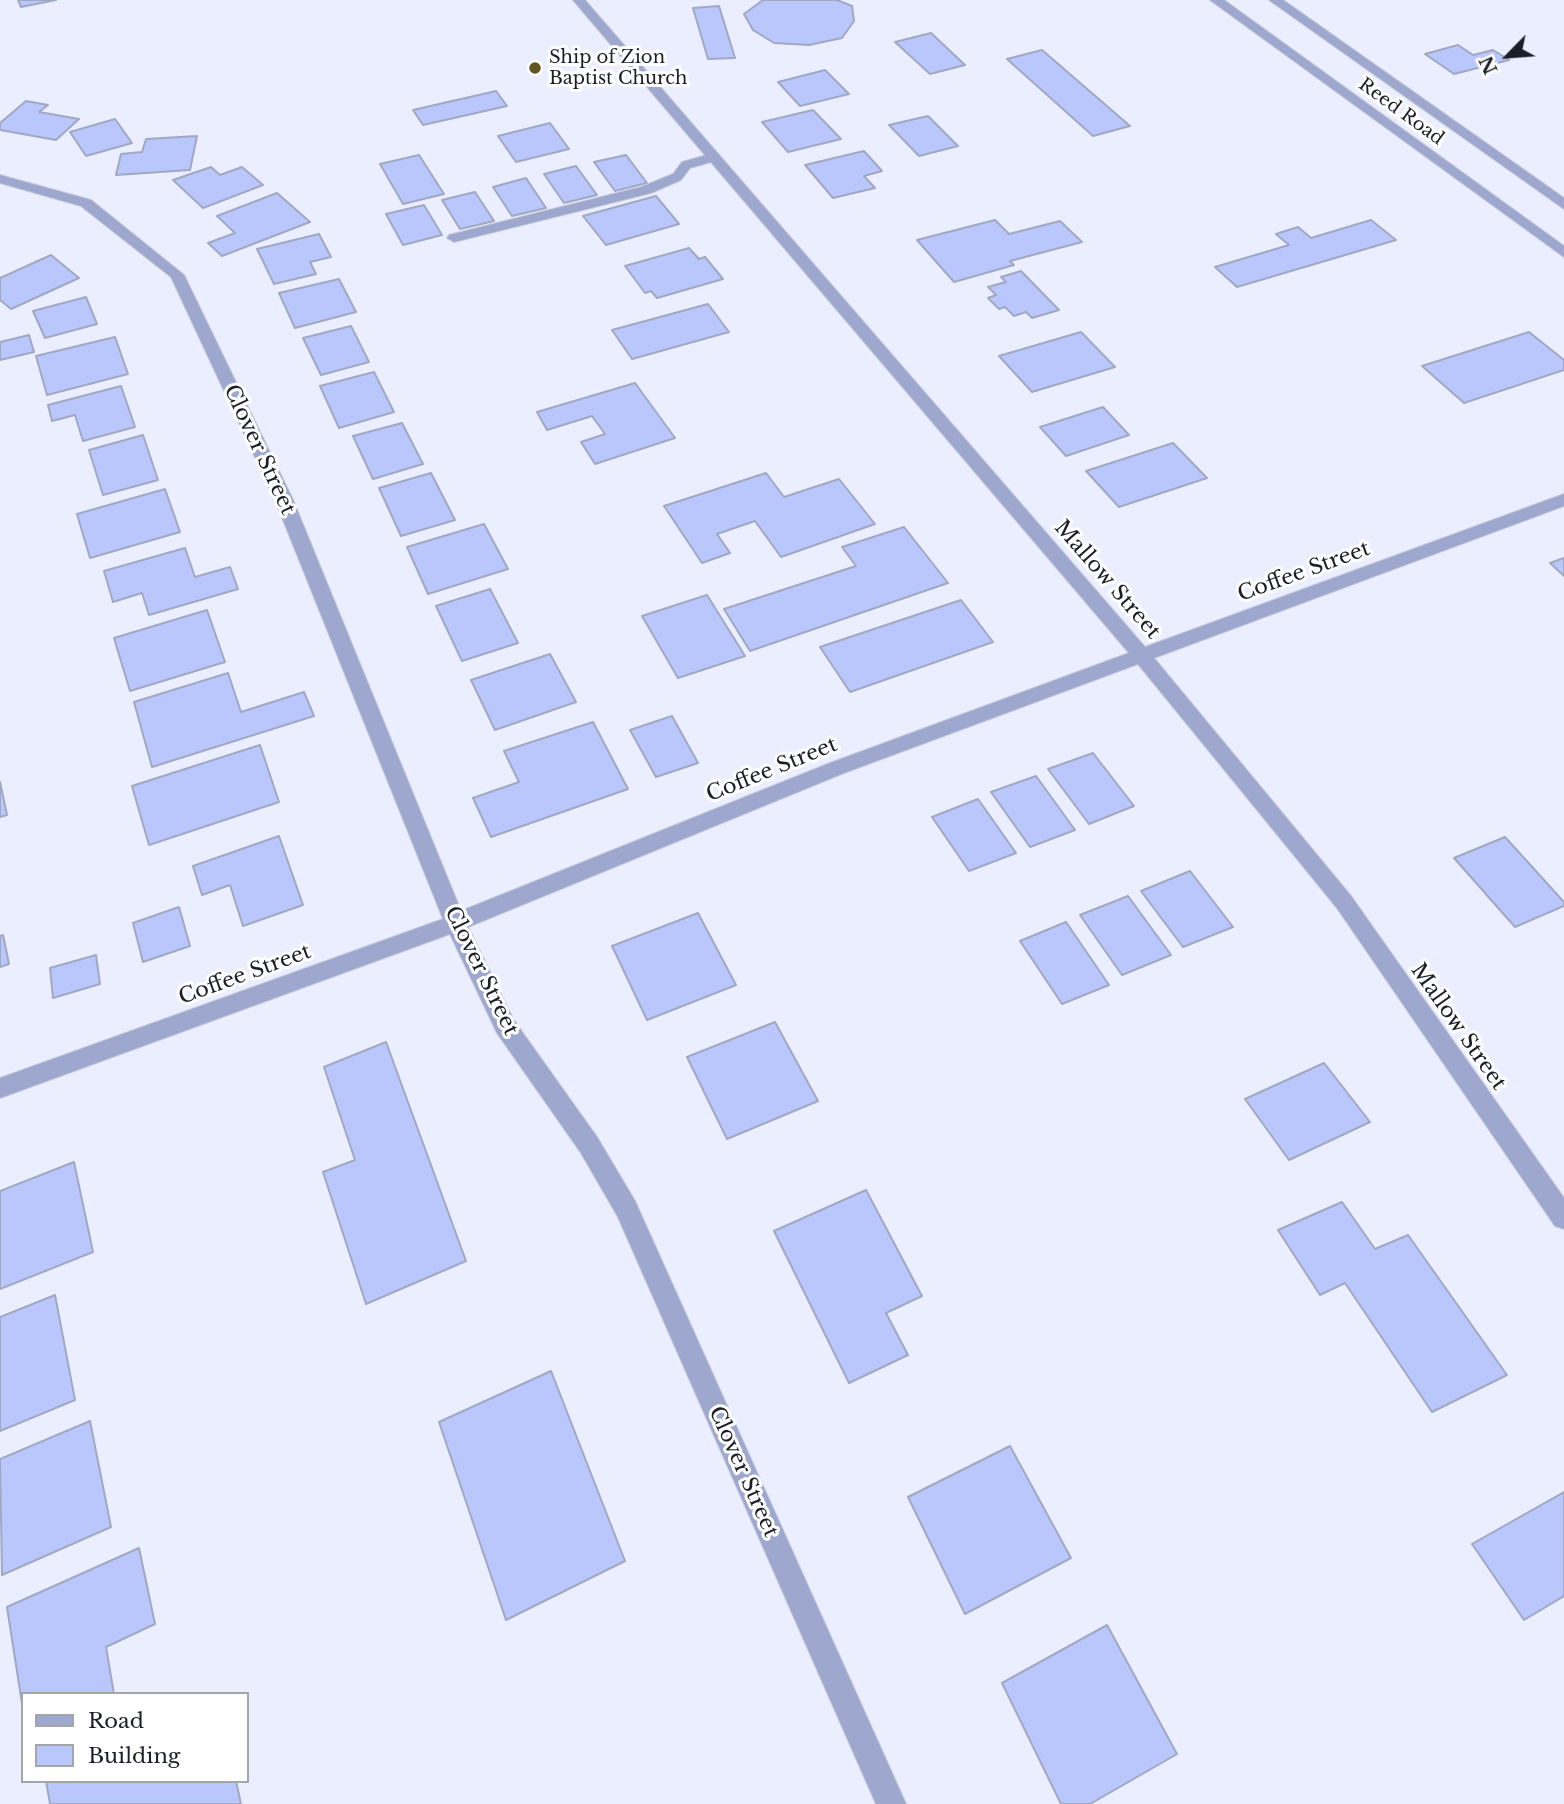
<!DOCTYPE html>
<style>
body{margin:0}
#map{position:relative;width:1564px;height:1804px;overflow:hidden;background:#eaeeff;font-family:"Libre Baskerville",serif}
canvas{display:block}
.legend{position:absolute;left:21px;top:1692px;width:228px;height:91px;box-sizing:border-box;background:#fff;border:2px solid #a4a5a9;margin:0;padding:9px 12px;list-style:none;font-size:21px;color:#1c1e27}
.legend li{display:flex;align-items:center;gap:14px;height:35px}
.legend b{width:35px;border:2px solid #a4a5a9}
.north{position:absolute;left:1473px;top:21px;width:70px;height:70px;-webkit-text-stroke:5px #fff;paint-order:stroke;rotate:245deg;font-size:19px;font-weight:700;line-height:28px;text-align:center;color:#1c1e27}
.north::after{content:'';display:block;margin:auto;width:24px;height:32px;background:#1c1e27;clip-path:polygon(50% 0,100% 100%,50% 72%,0 100%)}
</style>
<div id="map">
<canvas width="1564" height="1804"></canvas>
<ul class="legend">
<li><b style="height:9px;background:#9ea8cf"></b>Road</li>
<li><b style="height:19px;background:#bac7fd"></b>Building</li>
</ul>
<div class="north">N</div>
</div>
<script>
const g = document.querySelector('canvas').getContext('2d');
g.lineJoin = 'round';
function paint(path, color) { g.fillStyle = color; g.fill(path, 'evenodd'); }
const shape = rows => new Path2D(rows.map(r => 'M' + r).join(''));
function stroke(path, color, width, dash) { g.strokeStyle = color; g.lineWidth = width; g.lineCap = dash ? 'butt' : 'round'; g.setLineDash(dash || []); g.stroke(path); }
function drawText(font, color, halo, rows, align = 'center') {
  g.font = font + ' "Libre Baskerville",serif'; g.lineWidth = 6; g.setLineDash([]); g.textBaseline = 'middle'; g.strokeStyle = halo; g.fillStyle = color; for (const [text, x, y, turn = 0] of rows) {
    g.save(); g.translate(x, y); g.rotate((+turn || 0) * Math.PI / 180); g.textAlign = isNaN(turn) ? turn : align; if (halo) g.strokeText(text, 0, 0); g.fillText(text, 0, 0); g.restore();
  }
}
const building = shape([
 [18,0,56,0,21,7,18,0],
 [763,0,837,0,852,6,854,21,842,38,809,45,774,43,753,30,744,14,763,0],
 [719,6,735,58,708,59,693,8,719,6],
 [931,33,965,65,930,74,895,42,931,33],
 [1458,45,1473,55,1493,50,1509,60,1454,74,1425,54,1458,45],
 [1042,50,1130,126,1093,136,1007,59,1042,50],
 [825,70,849,94,800,106,778,82,825,70],
 [496,91,507,106,423,125,413,110,496,91],
 [26,101,48,105,39,112,79,119,56,140,0,130,0,123,26,101],
 [813,110,841,139,788,152,762,122,813,110],
 [928,116,958,146,919,156,889,125,928,116],
 [115,119,132,143,86,156,70,132,115,119],
 [550,123,569,149,516,162,498,136,550,123],
 [197,136,190,170,116,175,121,154,142,152,146,139,197,136],
 [864,151,882,171,864,176,875,188,833,198,805,165,864,151],
 [419,155,444,194,403,204,380,164,419,155],
 [626,155,647,183,615,191,594,162,626,155],
 [576,166,597,195,564,203,544,174,576,166],
 [211,167,220,175,242,167,263,185,203,208,173,180,211,167],
 [526,178,546,208,512,216,493,187,526,178],
 [475,192,494,221,460,229,442,200,475,192],
 [277,193,310,222,222,256,208,243,235,233,217,216,277,193],
 [656,196,679,224,606,245,583,216,656,196],
 [424,205,442,235,403,245,386,214,424,205],
 [995,220,1009,234,1060,221,1082,242,1010,261,1014,265,954,282,917,240,995,220],
 [1371,220,1396,240,1237,287,1215,267,1289,245,1276,234,1298,227,1311,238,1371,220],
 [319,234,331,257,310,262,316,274,274,284,257,249,319,234],
 [689,248,699,259,705,257,723,279,657,298,651,291,645,293,625,266,689,248],
 [51,255,79,278,11,309,0,300,0,278,51,255],
 [1021,271,1059,310,1032,318,1026,312,1014,316,1005,307,999,309,988,298,996,295,988,287,1006,282,1001,277,1021,271],
 [339,279,356,312,295,328,279,293,339,279],
 [86,297,97,324,45,338,33,311,86,297],
 [708,304,729,332,632,359,612,330,708,304],
 [351,326,369,362,321,375,303,338,351,326],
 [1081,332,1115,367,1032,392,999,356,1081,332],
 [1529,332,1564,360,1564,370,1464,403,1422,366,1529,332],
 [29,335,34,352,0,360,0,342,29,335],
 [115,337,128,374,47,395,36,356,115,337],
 [374,372,394,412,339,428,320,386,374,372],
 [635,383,675,438,595,464,581,442,605,434,592,416,547,430,537,412,635,383],
 [121,386,135,427,83,441,75,415,52,421,48,405,121,386],
 [1103,407,1129,435,1066,456,1040,427,1103,407],
 [402,423,423,464,373,479,353,436,402,423],
 [143,435,158,480,103,495,89,450,143,435],
 [1173,443,1207,478,1119,507,1086,471,1173,443],
 [431,473,455,520,401,536,379,488,431,473],
 [766,473,784,497,839,479,875,524,781,557,755,521,717,534,730,553,702,563,664,506,766,473],
 [165,489,180,532,90,558,77,514,165,489],
 [484,524,508,569,428,594,407,547,484,524],
 [904,527,948,583,750,651,724,609,856,566,842,547,904,527],
 [185,548,195,577,230,567,238,589,149,615,142,593,113,602,104,571,185,548],
 [1564,558,1564,576,1550,563,1564,558],
 [490,589,518,643,462,661,436,606,490,589],
 [707,595,745,656,678,678,642,616,707,595],
 [961,600,993,642,850,692,820,647,961,600],
 [207,610,225,662,130,691,114,638,207,610],
 [550,654,576,702,495,730,471,680,550,654],
 [228,673,241,712,304,692,314,716,152,767,134,702,228,673],
 [672,716,698,763,656,777,630,730,672,716],
 [593,722,628,789,491,837,473,798,519,782,504,751,593,722],
 [260,745,279,802,149,845,132,786,260,745],
 [1093,753,1134,806,1089,824,1048,769,1093,753],
 [1036,776,1075,830,1030,847,991,792,1036,776],
 [0,782,7,815,0,817,0,782],
 [978,799,1016,853,969,871,932,817,978,799],
 [279,836,303,905,243,926,230,885,202,895,193,866,279,836],
 [1505,837,1564,902,1564,906,1515,927,1454,858,1505,837],
 [1190,871,1233,927,1183,947,1141,891,1190,871],
 [1128,896,1171,955,1122,975,1080,915,1128,896],
 [179,907,190,946,143,962,133,923,179,907],
 [698,913,736,985,647,1020,612,946,698,913],
 [1066,922,1109,985,1062,1004,1020,941,1066,922],
 [3,935,9,964,0,967,0,936,3,935],
 [96,955,100,984,53,998,50,968,96,955],
 [775,1022,818,1101,727,1139,687,1057,775,1022],
 [386,1042,466,1261,366,1304,323,1172,355,1160,324,1067,386,1042],
 [1324,1063,1370,1122,1289,1160,1245,1099,1324,1063],
 [74,1162,93,1252,0,1289,0,1191,74,1162],
 [866,1190,922,1296,886,1313,908,1355,849,1383,774,1231,866,1190],
 [1342,1202,1375,1249,1408,1235,1507,1375,1432,1412,1345,1283,1320,1295,1278,1230,1342,1202],
 [55,1295,75,1400,0,1431,0,1317,55,1295],
 [551,1371,625,1561,506,1620,439,1422,551,1371],
 [90,1421,111,1527,2,1575,0,1459,90,1421],
 [1010,1446,1071,1558,965,1614,908,1497,1010,1446],
 [1564,1492,1564,1596,1524,1620,1472,1544,1564,1492],
 [139,1548,155,1624,106,1647,114,1694,23,1694,23,1710,7,1607,139,1548],
 [1107,1625,1177,1754,1090,1804,1061,1804,1002,1683,1107,1625],
 [46,1781,236,1781,241,1804,50,1804,46,1781]
]);
const service = shape([
 [714,153,718,154,718,160,690,168,681,180,651,193,454,242,447,238,449,235,641,187,673,174,682,162,714,153]
]);
const minor = shape([
 [573,0,585,0,1145,647,1564,494,1564,506,1154,658,1351,896,1564,1198,1564,1229,1555,1226,1337,908,1138,664,844,773,468,927,513,1019,597,1137,635,1201,906,1804,876,1804,618,1217,581,1153,497,1033,450,934,0,1098,0,1078,443,919,275,500,171,277,81,206,0,183,0,175,91,200,184,275,293,500,461,911,830,763,1129,653,573,0]
]);
const tertiary = shape([
 [1210,0,1224,0,1564,246,1564,257,1210,0],
 [1269,0,1283,0,1564,198,1564,209,1269,0]
]);
const markers = [
 [535,68,7,"#635522"]
];
const farPoinames = [
 ["Ship of Zion",549,58],
 ["Baptist Church",549,79]
];
const farStreetnames = [
 ["Reed Road",1401,112,36]
];
const streetNames = [
 ["Clover Street",259,450,65],
 ["Coffee Street",1304,572,-20],
 ["Mallow Street",1107,580,49],
 ["Coffee Street",772,770,-22],
 ["Clover Street",481,971,64],
 ["Coffee Street",245,975,-20],
 ["Mallow Street",1458,1027,55],
 ["Clover Street",743,1472,66]
];
paint(building, '#bac7fd');
stroke(building, '#a1a8c1', 2);
stroke(service, '#c5c9d8', 2);
stroke(minor, '#c5c9d8', 2);
stroke(tertiary, '#c5c9d8', 2);
paint(service, '#9ea8cf');
paint(minor, '#9ea8cf');
paint(tertiary, '#9ea8cf');
for (const [x, y, r, color] of markers) { const dot = new Path2D(); dot.arc(x, y, r, 0, 2 * Math.PI); g.fillStyle = color; g.fill(dot); stroke(dot, '#fff', 2.5); }
drawText('18px', '#1c1e27', '#fff', farPoinames, 'left');
drawText('18px', '#1c1e27', '#fff', farStreetnames);
drawText('21px', '#1c1e27', '#fff', streetNames);
</script>
